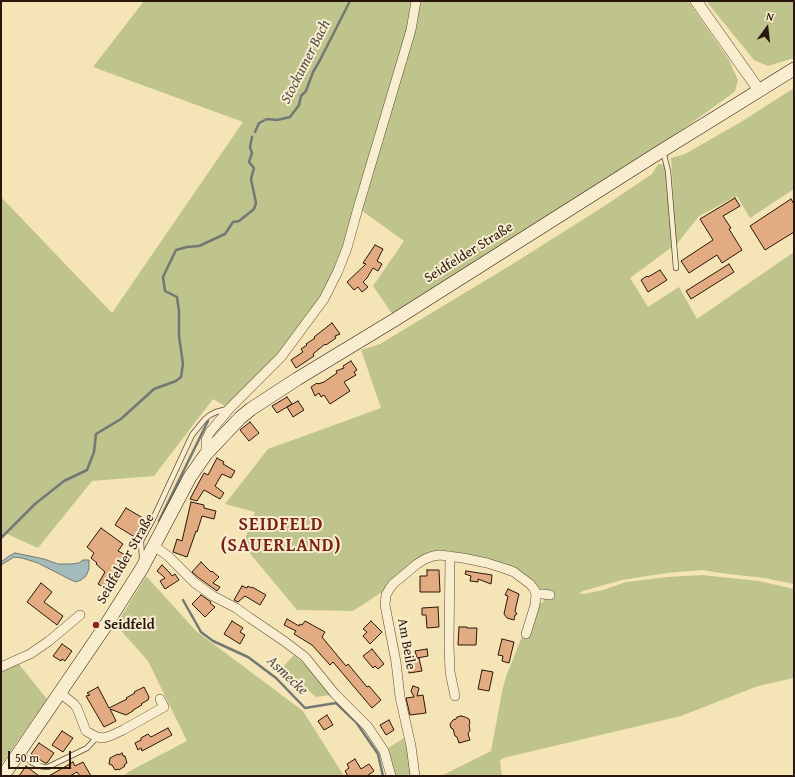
<!DOCTYPE html>
<meta charset="utf-8">
<style>
body{margin:0}
#map{position:relative;width:795px;height:777px;overflow:hidden;background:#f5e4b5;font-family:"Gentium Book Plus",serif}
canvas{display:block}
.frame{position:absolute;inset:0;border:2px solid #29160d;pointer-events:none}
.north{position:absolute;left:747px;top:8px;width:40px;height:40px;-webkit-text-stroke:3px #f8edcf;paint-order:stroke;rotate:15deg;font-size:11px;font-weight:700;line-height:16px;text-align:center;color:#29160d}
.north::after{content:'';display:block;margin:auto;width:14px;height:18px;background:#29160d;clip-path:polygon(50% 0,100% 100%,50% 72%,0 100%)}
.scale{position:absolute;left:8px;top:751px;width:63px;height:18px;box-sizing:border-box;border:2px solid #29160d;border-top:0;padding-left:5px;font-size:12px;line-height:14px;white-space:nowrap;color:#29160d;-webkit-text-stroke:3px #f8edcf;paint-order:stroke}
</style>
<div id="map">
<canvas width="795" height="777"></canvas>
<div class="frame"></div>
<div class="north">N</div>
<div class="scale">50 m</div>
</div>
<script>
const g = document.querySelector('canvas').getContext('2d');
g.lineJoin = 'round';
function paint(path, color) { g.fillStyle = color; g.fill(path, 'evenodd'); }
const shape = rows => new Path2D(rows.map(r => 'M' + r).join(''));
function stroke(path, color, width, dash) { g.strokeStyle = color; g.lineWidth = width; g.lineCap = dash ? 'butt' : 'round'; g.setLineDash(dash || []); g.stroke(path); }
function drawText(font, color, halo, rows, align = 'center') {
  g.font = font + ' "Gentium Book Plus",serif'; g.lineWidth = 4; g.setLineDash([]); g.textBaseline = 'middle'; g.strokeStyle = halo; g.fillStyle = color; for (const [text, x, y, turn = 0] of rows) {
    g.save(); g.translate(x, y); g.rotate((+turn || 0) * Math.PI / 180); g.textAlign = isNaN(turn) ? turn : align; if (halo) g.strokeText(text, 0, 0); g.fillText(text, 0, 0); g.restore();
  }
}
const green = shape([
 [144,1,688,1,729,60,738,80,735,91,729,96,683,129,596,185,393,315,373,286,404,241,361,210,344,247,328,288,284,349,228,408,213,399,154,476,92,481,38,548,5,533,1,539,1,197,112,313,243,122,93,67],
 [706,1,794,1,794,58,768,66,754,60],
 [794,88,794,189,750,218,737,196,699,216,676,245,671,158,685,154,741,122],
 [658,164,665,165,672,247,630,278,648,307,679,287,697,319,794,252,794,584,764,578,720,573,703,570,667,573,622,580,583,591,579,593,584,594,603,590,626,582,667,577,702,575,759,581,794,589,794,678,758,686,681,716,503,758,500,761,502,776,441,776,491,751,503,687,507,674,535,604,544,602,541,595,507,567,433,554,385,590,353,611,297,610,243,545,255,512,225,504,268,449,381,408,361,350,380,344,511,265,606,205,652,174],
 [146,576,196,631,303,711,344,776,124,776,128,772,187,741,148,661,116,625],
 [294,655,322,680,330,695,316,697,282,668],
 [18,663,47,699,1,765,1,672],
 [404,738,410,765,410,776,395,776,388,748]
]);
const water = shape([
 [15,553,44,559,58,564,71,564,79,563,83,560,89,560,89,569,86,576,81,580,76,582,71,580,38,563,22,558,14,557,1,565,1,562,9,556,15,553]
]);
const stream = shape([
 [255,132,259,123,267,119,277,120,290,117,299,105,301,96,306,91,313,72,320,60,350,1],
 [159,521,208,421],
 [1,538,35,504,64,481,87,470,94,452,96,434,121,419,154,389,176,381,181,377,183,364,179,336,179,311,177,297,165,291,163,277,176,250,187,247,199,246,225,234,233,222,239,221,254,209,256,203,251,179,254,168,249,162,252,153,250,147,252,137],
 [183,600,201,632,213,641,248,657,276,678,305,708,336,703,356,722,378,754,383,776]
]);
const building = shape([
 [735,198,740,206,723,216,731,228,729,229,742,250,722,263,717,255,689,273,681,261,713,240,700,219,735,198],
 [791,199,794,204,794,232,765,250,750,226,791,199],
 [375,245,383,249,377,261,382,264,378,271,373,268,367,278,363,282,368,287,362,292,358,287,354,290,347,282,366,264,363,263,375,245],
 [729,264,734,272,691,299,686,291,729,264],
 [660,270,667,280,648,292,641,280,647,276,648,277,660,270],
 [332,323,340,334,335,336,336,338,326,345,325,344,313,354,314,356,296,368,291,360,303,352,301,349,307,345,306,344,315,338,314,337,332,323],
 [351,361,357,370,354,372,356,375,344,382,350,391,330,404,324,395,321,397,319,393,315,396,311,387,317,383,318,384,324,382,337,373,336,371,344,368,343,366,351,361],
 [287,397,292,404,277,413,272,406,287,397],
 [298,401,304,410,293,417,287,407,298,401],
 [250,422,259,433,249,441,240,430,250,422],
 [217,458,224,462,223,464,235,471,231,478,222,474,215,486,224,493,220,499,204,490,197,501,190,499,204,473,208,475,217,458],
 [191,502,204,505,204,508,216,511,214,519,202,516,197,532,196,531,187,557,173,552,177,539,182,541,191,502],
 [126,508,148,521,138,539,115,525,126,508],
 [101,528,123,544,118,551,131,558,111,592,98,584,105,572,96,564,97,563,91,558,94,553,87,547,101,528],
 [201,562,211,572,212,571,219,577,213,583,220,587,217,591,199,578,192,572,201,562],
 [162,565,170,573,172,576,175,574,179,580,165,589,160,581,165,578,157,571,162,565],
 [427,570,439,570,440,592,420,592,420,576,427,576,427,570],
 [466,571,492,575,491,584,478,579,478,582,470,581,471,576,465,574,466,571],
 [41,583,52,592,44,602,63,616,57,625,27,602,41,583],
 [242,586,247,588,248,586,251,588,252,587,266,595,260,605,245,596,238,602,234,600,242,586],
 [508,589,519,594,515,611,517,614,515,615,514,620,507,618,504,614,508,596,505,595,508,589],
 [201,595,211,602,210,603,215,607,205,617,192,604,201,595],
 [438,607,439,627,427,628,426,615,422,615,422,608,438,607],
 [287,619,299,626,300,624,302,625,305,621,325,632,322,637,346,666,348,664,367,687,369,686,381,700,372,708,333,662,330,665,312,645,294,634,296,631,284,625,287,619],
 [232,621,243,628,240,632,245,635,240,644,224,634,232,621],
 [371,621,382,632,370,644,363,636,367,632,363,629,371,621],
 [459,627,467,627,467,628,477,628,476,645,458,645,459,627],
 [502,639,514,642,509,663,502,661,503,656,498,655,502,639],
 [62,644,72,651,65,661,62,659,61,661,53,656,62,644],
 [372,649,384,664,378,669,375,666,373,668,363,656,372,649],
 [427,649,428,656,417,658,415,651,427,649],
 [419,658,422,671,409,673,406,660,419,658],
 [482,670,493,672,489,691,478,689,482,670],
 [413,686,419,688,417,696,423,695,426,713,410,715,406,698,414,697,411,691,413,686],
 [98,687,109,708,127,699,126,698,135,693,134,692,144,687,149,697,148,700,141,704,142,705,133,710,133,711,126,715,110,709,116,721,104,727,86,696,90,695,87,693,98,687],
 [327,715,333,725,324,730,318,721,327,715],
 [461,716,465,717,469,719,470,723,469,725,470,730,468,734,470,740,459,743,457,737,455,736,453,729,451,728,450,724,453,720,456,719,457,717,461,716],
 [389,720,394,730,386,735,380,725,389,720],
 [168,728,172,735,142,751,141,748,138,750,135,743,141,740,141,738,148,734,151,737,168,728],
 [62,731,73,738,63,752,52,745,62,731],
 [39,743,54,753,47,763,45,763,31,754,39,743],
 [122,753,123,756,125,756,127,763,124,765,125,766,119,770,118,769,115,770,112,765,109,764,110,758,118,754,119,755,122,753],
 [355,759,361,769,369,764,374,771,367,776,348,776,345,771,349,768,347,764,355,759],
 [73,762,75,766,83,762,91,776,80,776,77,772,70,776,49,776,73,762],
 [26,766,39,776,19,776,26,766]
]);
const service = shape([
 [663,151,668,171,676,268],
 [142,559,141,541,153,519,192,435,205,419,210,415,216,412,227,409],
 [20,753,31,762,37,765,43,767,48,767,87,748,97,737]
]);
const minor = shape([
 [206,454,206,440,210,432,230,408,281,357,324,299,338,271,347,248,358,208,411,30,416,1],
 [154,546,168,556,195,583,213,596,236,608,250,618,284,641,305,657,335,694,368,727,384,751,391,776],
 [450,556,449,645,450,672,455,696],
 [526,634,535,605,536,594],
 [1,667,30,654,49,641,80,615],
 [60,693,74,704,77,708,86,731,91,734,97,737,103,738,110,736,123,730,164,707,160,699],
 [415,776,411,746,400,697,396,662,385,605,386,595,390,588,393,584,417,564,425,559,433,556,440,555,463,558,487,563,506,569,514,572,530,584,534,589,536,594,543,594,550,595]
]);
const tertiary = shape([
 [696,1,759,90]
]);
const secondary = shape([
 [3,776,104,628,142,568,190,477,206,454,240,418,251,409,297,379,396,319,663,150,794,69]
]);
const markers = [
 [96,625,4,"#8f2418"]
];
const streetNames = [
 ["Seidfelder Straße",469,253,-32],
 ["Seidfelder Straße",126,559,-60],
 ["Am Beile",406,644,80]
];
const poiNames = [
 ["Seidfeld",104,625]
];
const waterNames = [
 ["Stockumer Bach",306,62,-63],
 ["Asmecke",287,676,43]
];
const districtNames = [
 ["SEIDFELD",281,525],
 ["(SAUERLAND)",281,546]
];
paint(green, '#bec48c');
paint(water, '#a3bbba');
stroke(water, '#727975', 1);
stroke(stream, '#727975', 2.5);
paint(building, '#e3ab82');
stroke(building, '#29160d', 1);
stroke(service, '#5c4a37', 6);
stroke(minor, '#5c4a37', 10);
stroke(tertiary, '#5c4a37', 12);
stroke(secondary, '#29160d', 14);
stroke(service, '#f8edcf', 4.5);
stroke(minor, '#f8edcf', 9);
stroke(tertiary, '#f8edcf', 11);
stroke(secondary, '#f8edcf', 13);
for (const [x, y, r, color] of markers) { const dot = new Path2D(); dot.arc(x, y, r, 0, 2 * Math.PI); g.fillStyle = color; g.fill(dot); stroke(dot, '#f8edcf', 1.5); }
drawText('14px', '#29160d', '#f8edcf', streetNames);
drawText('bold 14px', '#29160d', '#f8edcf', poiNames, 'left');
drawText('italic 15px', '#54504a', '#f8edcf', waterNames);
g.letterSpacing = '1px';
drawText('bold 18px', '#7a1f14', '#f8edcf', districtNames);
g.letterSpacing = '0px';
</script>
